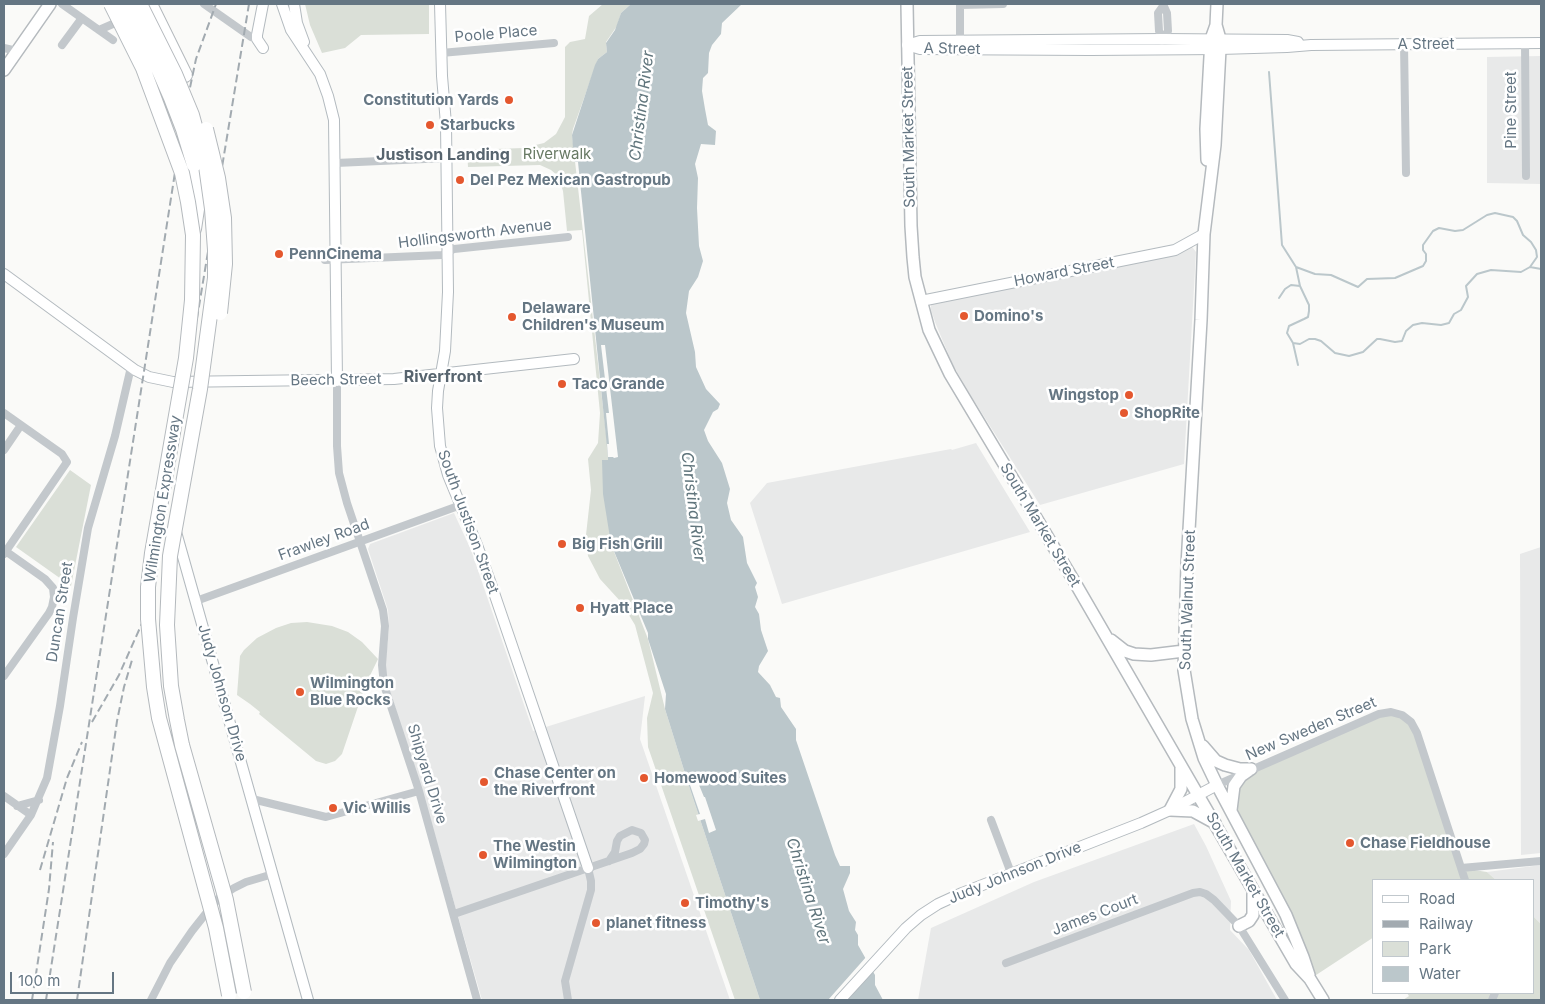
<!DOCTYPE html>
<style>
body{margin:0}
#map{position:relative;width:1545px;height:1004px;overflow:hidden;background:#fafaf8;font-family:Inter,sans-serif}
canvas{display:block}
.frame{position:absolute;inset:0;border:5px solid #657683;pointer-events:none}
.legend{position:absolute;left:1372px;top:879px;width:162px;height:115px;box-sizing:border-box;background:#fff;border:1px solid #c1c8cd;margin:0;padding:6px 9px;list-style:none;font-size:15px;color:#657683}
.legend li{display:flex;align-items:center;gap:10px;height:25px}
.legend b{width:25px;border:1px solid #c1c8cd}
.scale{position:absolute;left:10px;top:972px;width:104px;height:22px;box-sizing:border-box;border:2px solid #657683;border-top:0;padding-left:6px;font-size:15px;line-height:18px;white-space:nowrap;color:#657683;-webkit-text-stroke:4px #fff;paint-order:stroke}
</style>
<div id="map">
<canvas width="1545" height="1004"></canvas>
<div class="frame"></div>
<ul class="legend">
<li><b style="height:6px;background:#fff"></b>Road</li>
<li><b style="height:6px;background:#a2aab0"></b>Railway</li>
<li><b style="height:14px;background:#dadfd7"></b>Park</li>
<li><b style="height:14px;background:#bbc7cb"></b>Water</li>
</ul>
<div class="scale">100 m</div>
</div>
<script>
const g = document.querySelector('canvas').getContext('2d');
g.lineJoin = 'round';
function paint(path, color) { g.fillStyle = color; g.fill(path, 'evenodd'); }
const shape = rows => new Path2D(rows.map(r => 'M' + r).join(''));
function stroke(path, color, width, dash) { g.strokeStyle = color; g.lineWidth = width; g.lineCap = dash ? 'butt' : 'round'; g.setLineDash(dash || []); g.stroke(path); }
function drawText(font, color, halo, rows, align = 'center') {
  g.font = font + ' Inter,sans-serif'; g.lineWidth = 5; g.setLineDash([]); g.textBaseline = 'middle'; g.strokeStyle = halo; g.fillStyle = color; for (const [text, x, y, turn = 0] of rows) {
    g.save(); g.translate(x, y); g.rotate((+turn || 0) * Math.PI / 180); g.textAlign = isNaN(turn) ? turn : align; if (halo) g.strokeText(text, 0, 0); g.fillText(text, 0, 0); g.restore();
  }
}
const built = shape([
 [1541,56,1541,184,1487,183,1487,57],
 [1187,240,1196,252,1184,464,1040,505,971,396,952,363,935,322,931,310,931,294,1170,248],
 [976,443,1030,532,782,604,750,503,767,483,951,449,952,450],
 [454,513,471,550,533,731,645,696,640,739,730,1000,482,1000,431,822,387,681,385,667,389,628,388,610,368,549,370,544],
 [1541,547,1541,853,1521,855,1520,554],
 [1194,824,1206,846,1231,901,1230,930,1249,950,1277,1000,918,1000,931,928,1034,882],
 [1541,865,1541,924,1534,917,1534,880,1496,880,1487,872]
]);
const green = shape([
 [305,4,429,4,429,34,361,35,345,48,322,53,310,25],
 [603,4,631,4,621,13,617,26,606,42,607,52,598,59,573,129,572,135,609,460,603,460,611,544,648,639,665,709,688,783,760,1000,735,1000,648,747,647,718,653,693,635,625,621,602,600,579,588,556,586,535,591,490,588,459,598,443,600,413,582,230,567,231,563,191,558,176,551,170,540,165,468,167,467,150,523,148,544,143,556,134,565,117,565,47,570,42,585,39,589,16],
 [70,470,91,485,71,586,16,547],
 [307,622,332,626,348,632,362,642,378,659,365,686,342,754,335,761,326,764,316,761,259,714,260,712,250,704,237,695,240,656,244,650,257,638,276,628,291,623],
 [1386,712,1411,722,1461,868,1487,872,1496,880,1374,880,1374,937,1310,979,1231,803,1237,780],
 [1534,917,1541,924,1541,1000,1403,1000,1409,996,1407,993,1534,993]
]);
const water = shape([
 [631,4,742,4,722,23,721,34,712,45,709,53,708,73,703,78,702,91,705,109,708,125,716,131,715,145,701,144,695,164,698,178,697,208,699,246,703,261,698,277,689,291,686,313,695,352,696,367,706,389,720,404,718,409,713,412,704,430,708,441,722,463,730,489,727,503,731,520,743,537,747,563,757,583,755,587,758,597,755,607,759,614,761,630,768,651,759,666,758,672,770,685,776,697,780,698,781,707,796,729,796,740,835,855,840,866,850,866,850,873,843,889,849,911,856,922,855,930,858,935,858,945,875,975,875,985,883,1000,760,1000,688,783,665,709,666,694,648,639,648,633,611,544,603,494,602,460,608,460,608,457,578,162,574,162,572,135,595,65,598,59,607,52,606,43,615,30,621,13]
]);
const pier = shape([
 [601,345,605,345,618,457,614,458,613,457,608,457,607,444,609,444,606,413,609,413],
 [697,780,704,797,705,797,716,830,709,833,705,819,698,821,696,815,700,814,689,782],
 [867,956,874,969,847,1000,828,1000]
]);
const stream = shape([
 [1269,72,1282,245,1296,267,1300,286,1291,285,1285,289,1279,298],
 [1530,267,1541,269],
 [1293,343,1300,344,1309,339,1315,339,1321,341,1335,353,1349,356,1363,352,1377,339,1380,339,1395,342,1402,341,1406,331,1413,325,1422,323,1441,325,1449,323,1454,314,1461,310,1468,297,1466,286,1477,274,1491,270,1521,272,1530,267,1537,257,1536,250,1531,242,1523,235,1517,221,1513,217,1495,213,1487,215,1463,230,1455,231,1439,228,1433,231,1423,245,1423,250,1426,254,1426,261,1423,266,1395,278,1367,279,1358,287,1331,275,1315,274,1296,267],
 [1298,365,1293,343,1287,333,1289,326,1304,319,1308,317,1309,311,1309,305,1300,286]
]);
const street = shape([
 [62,4,113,40],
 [204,4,251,37],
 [1163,6,1158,13,1159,31,1163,39],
 [99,30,122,20],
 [1162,41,1168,31,1167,13,1163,4],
 [1525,43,1526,176],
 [1404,44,1406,173],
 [62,45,82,18],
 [960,45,960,5,1003,4],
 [4,48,17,51],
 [441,53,554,43],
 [336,163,447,158],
 [325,260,442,255,454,249,568,237],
 [337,381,337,446,339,473,347,503,383,610,385,626,382,665,384,685,419,791,477,1000],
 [4,413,62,454,67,462,4,554],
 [4,450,21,425],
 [4,550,45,579,53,588,54,597,52,607,49,613,4,676],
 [196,601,461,505],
 [1217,785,1379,714,1391,712,1402,715,1411,722,1417,733,1465,880],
 [4,796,31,815],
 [252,799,326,817,419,791],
 [17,806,39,800],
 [991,820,1011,873],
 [4,854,31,815,47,778,60,706,73,618,88,528,115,436,131,367],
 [1461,868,1541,861],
 [454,914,632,853,640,849,644,844,645,840,641,833,632,830,620,836,617,841,615,852,609,861],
 [1006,963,1193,893,1200,892,1206,894,1214,900,1239,926,1285,1000],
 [151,1000,170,963,192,931,211,907,220,897,234,888,246,882,273,874],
 [568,1000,565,981,591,890,591,881,588,868],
 [1492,1000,1495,993]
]);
const secondary = shape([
 [282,4,291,30,320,74,328,96,334,120,337,381],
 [294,4,297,23,304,42],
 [440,4,442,76,446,124,448,292,445,351,438,391,437,408,440,446,448,475,477,545,490,581,588,868],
 [907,45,920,49,1090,50,1220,49,1287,47,1311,45,1541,43],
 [907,45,920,41,1163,39,1287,40,1298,42],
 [263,48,257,39,257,35,263,4],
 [4,274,135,370,149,377,173,382,394,379,574,359],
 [921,301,1175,250,1204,234],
 [176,532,308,1000],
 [840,1000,906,928,921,915,938,904,962,893,1141,823,1170,810,1217,785]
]);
const primary = shape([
 [907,4,911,226,913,257,915,277,929,330,950,374,1074,581,1296,964,1310,979,1323,1000],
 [1217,4,1216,25,1220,39,1220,49,1215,145,1204,234,1201,320,1187,565,1184,670,1192,719,1204,758,1217,785,1286,915,1303,957,1309,975],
 [4,70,50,4],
 [1207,160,1206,129,1211,39,1216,25],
 [1111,640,1125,651,1134,654,1151,655,1184,651],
 [1203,746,1216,761,1225,765,1240,769,1251,769],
 [1170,810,1181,789,1181,768],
 [1170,810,1193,811,1215,823],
 [1231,810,1234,786,1241,776,1251,769],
 [1239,926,1249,921,1253,915,1253,894]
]);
const highway = shape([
 [150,4,185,75],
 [194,229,199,196,194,165]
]);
const rail = shape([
 [92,722,119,675,143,621,154,578,249,4],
 [40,870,67,778,82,742],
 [32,1000,49,889,53,842],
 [46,1000,183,121,196,59,216,4],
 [77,1000,117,721,124,687,132,660]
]);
const highwayBridge = shape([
 [111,4,143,68,182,173,188,202,193,235,192,300,186,358,152,553,148,587,148,619,154,687,159,718,216,928,229,995],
 [125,4,157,66,171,98,183,129,194,165],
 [140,4,175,74,192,115,206,166,212,209,215,250,215,278,200,389,170,556,167,625,171,686,177,720,182,745,226,900,244,992],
 [206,129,218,178,224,218,225,264,220,313]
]);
const markers = [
 [509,100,5,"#e4572e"],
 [430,125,5,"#e4572e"],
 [460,180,5,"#e4572e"],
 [279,254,5,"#e4572e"],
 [964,316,5,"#e4572e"],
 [512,317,5,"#e4572e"],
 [562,384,5,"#e4572e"],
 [1129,395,5,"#e4572e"],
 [1124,413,5,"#e4572e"],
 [562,544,5,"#e4572e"],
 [580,608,5,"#e4572e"],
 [300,692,5,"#e4572e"],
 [644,778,5,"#e4572e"],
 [484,782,5,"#e4572e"],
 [333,808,5,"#e4572e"],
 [1350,843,5,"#e4572e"],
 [483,855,5,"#e4572e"],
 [685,903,5,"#e4572e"],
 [596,923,5,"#e4572e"]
];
const streetNames = [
 ["Poole Place",496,34,-5],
 ["A Street",1426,44],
 ["A Street",952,49,1],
 ["Pine Street",1511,110,-90],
 ["South Market Street",909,137,-91],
 ["Hollingsworth Avenue",475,234,-7],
 ["Howard Street",1064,272,-11],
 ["Beech Street",336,380,-1],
 ["Wilmington Expressway",163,499,-81],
 ["South Justison Street",468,522,70],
 ["South Market Street",1040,525,59],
 ["Frawley Road",324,540,-20],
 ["South Walnut Street",1188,600,-88],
 ["Duncan Street",60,612,-81],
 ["Judy Johnson Drive",222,693,74],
 ["New Sweden Street",1311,729,-23],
 ["Shipyard Drive",427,774,73],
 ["Judy Johnson Drive",1015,873,-22],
 ["South Market Street",1245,875,60],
 ["James Court",1095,915,-21]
];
const poiNames = [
 ["Constitution Yards",499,100,"right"],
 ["Starbucks",440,125],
 ["Del Pez Mexican Gastropub",470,180],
 ["PennCinema",289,254],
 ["Delaware",522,308],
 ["Children's Museum",522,325],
 ["Domino's",974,316],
 ["Taco Grande",572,384],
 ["Wingstop",1119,395,"right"],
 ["ShopRite",1134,413],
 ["Big Fish Grill",572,544],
 ["Hyatt Place",590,608],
 ["Wilmington",310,683],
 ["Blue Rocks",310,700],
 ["Chase Center on",494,773],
 ["the Riverfront",494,790],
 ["Homewood Suites",654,778],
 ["Vic Willis",343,808],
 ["Chase Fieldhouse",1360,843],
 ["The Westin",493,846],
 ["Wilmington",493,863],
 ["Timothy's",695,903],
 ["planet fitness",606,923]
];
const parkNames = [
 ["Riverwalk",557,154]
];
const waterNames = [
 ["Christina River",642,106,-83],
 ["Christina River",693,507,83],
 ["Christina River",808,891,72]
];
const neighbourhoodNames = [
 ["Justison Landing",443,155],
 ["Riverfront",443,377]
];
paint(built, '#e8e9e9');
paint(green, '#dadfd7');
paint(water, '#bbc7cb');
paint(pier, '#fafaf8');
stroke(stream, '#bbc7cb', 2);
stroke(secondary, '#b3babf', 12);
stroke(primary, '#b5babe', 14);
stroke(highway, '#b4b9bd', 16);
stroke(street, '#c3c8cc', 8);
stroke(secondary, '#fff', 10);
stroke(primary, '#fff', 11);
stroke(highway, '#fff', 14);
stroke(rail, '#a2aab0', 2, [8, 4]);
stroke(highwayBridge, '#b4b9bd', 16, []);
stroke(highwayBridge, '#fff', 14);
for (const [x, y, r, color] of markers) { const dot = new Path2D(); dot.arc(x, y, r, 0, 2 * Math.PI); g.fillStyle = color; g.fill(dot); stroke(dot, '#fff', 2); }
drawText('15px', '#657683', '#fff', streetNames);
drawText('bold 15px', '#657683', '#fff', poiNames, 'left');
drawText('15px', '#687a64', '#fff', parkNames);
drawText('italic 16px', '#60757c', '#fff', waterNames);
drawText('bold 16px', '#57646e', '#fff', neighbourhoodNames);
</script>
